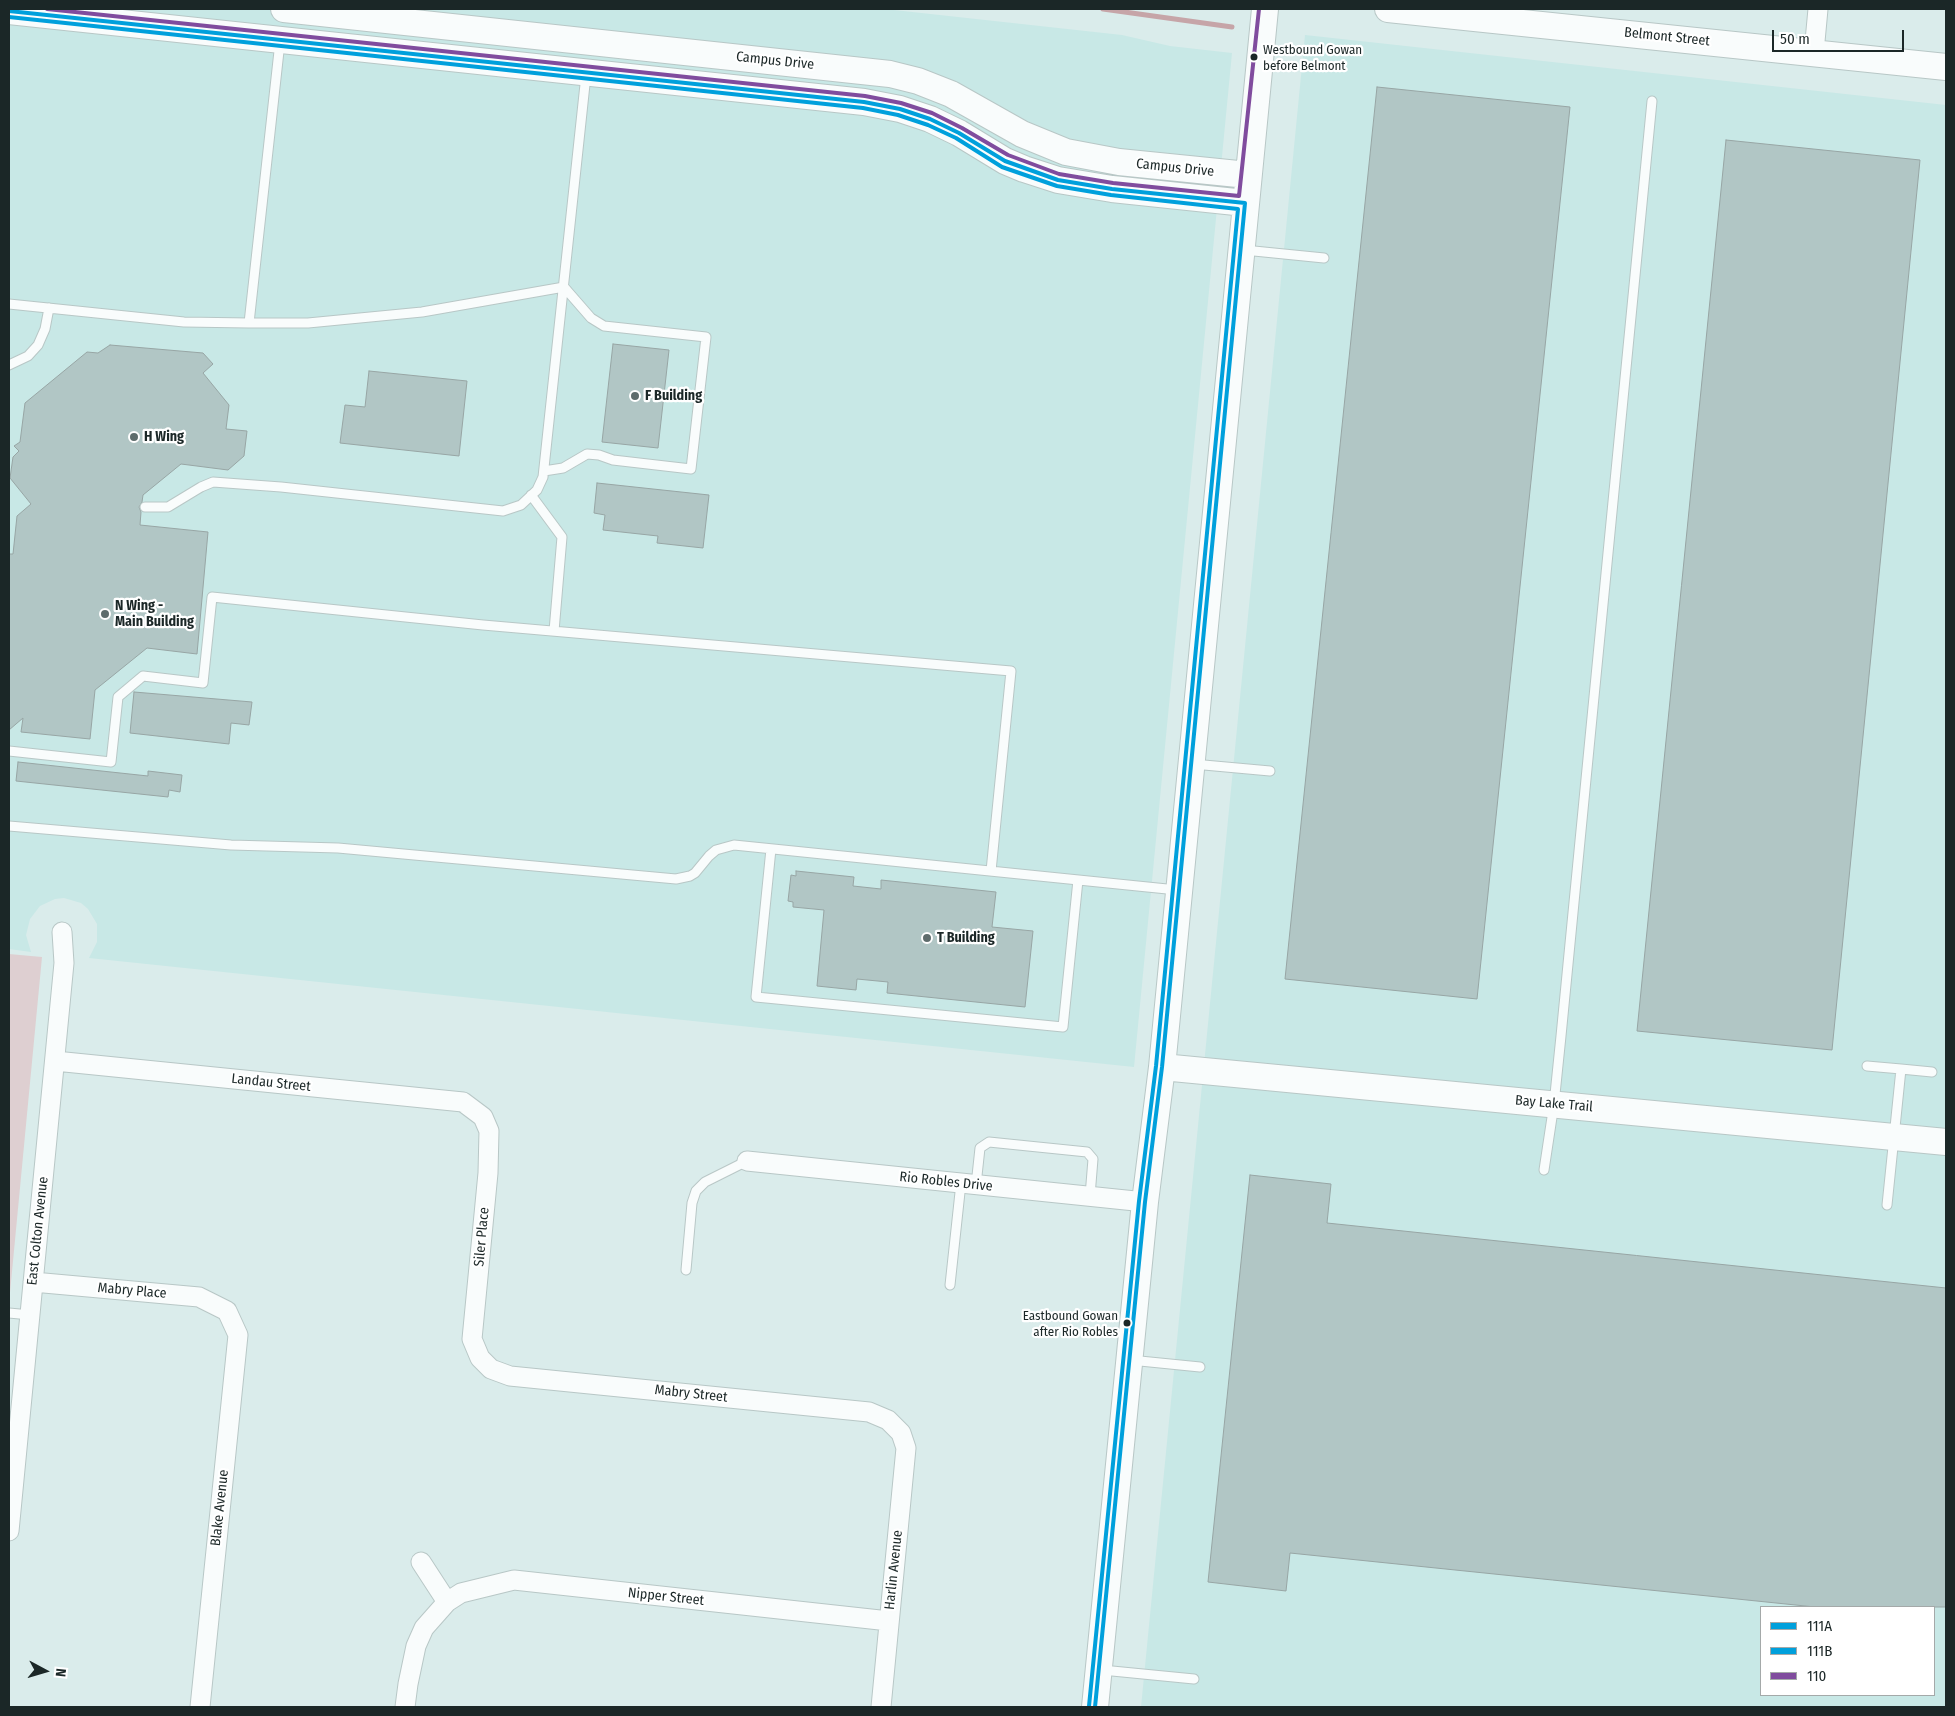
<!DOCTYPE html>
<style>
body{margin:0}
#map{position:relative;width:1955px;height:1716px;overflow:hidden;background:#daeceb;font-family:"Fira Sans Condensed",sans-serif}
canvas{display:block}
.frame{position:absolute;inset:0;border:10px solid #1b2727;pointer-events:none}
.legend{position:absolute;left:1760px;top:1606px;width:175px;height:90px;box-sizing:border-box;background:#fff;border:1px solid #a4a9a9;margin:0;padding:6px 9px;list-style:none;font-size:15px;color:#1b2727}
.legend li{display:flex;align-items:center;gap:10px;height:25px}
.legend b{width:25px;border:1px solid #a4a9a9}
.north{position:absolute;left:20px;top:1646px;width:50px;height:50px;-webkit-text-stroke:4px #fff;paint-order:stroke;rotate:96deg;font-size:14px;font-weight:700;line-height:20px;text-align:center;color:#1b2727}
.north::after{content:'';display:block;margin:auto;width:18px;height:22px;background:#1b2727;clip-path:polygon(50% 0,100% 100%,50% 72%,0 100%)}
.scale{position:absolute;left:1772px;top:30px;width:132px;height:22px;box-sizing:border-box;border:2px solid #1b2727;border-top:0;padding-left:6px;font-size:15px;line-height:18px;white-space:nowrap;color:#1b2727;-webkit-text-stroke:4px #fff;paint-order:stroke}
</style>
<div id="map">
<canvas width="1955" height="1716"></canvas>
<div class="frame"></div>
<ul class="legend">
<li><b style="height:6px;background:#00a0dc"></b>111A</li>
<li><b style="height:6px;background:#00a0dc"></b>111B</li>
<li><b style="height:6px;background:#804c9e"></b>110</li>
</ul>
<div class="north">N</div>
<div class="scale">50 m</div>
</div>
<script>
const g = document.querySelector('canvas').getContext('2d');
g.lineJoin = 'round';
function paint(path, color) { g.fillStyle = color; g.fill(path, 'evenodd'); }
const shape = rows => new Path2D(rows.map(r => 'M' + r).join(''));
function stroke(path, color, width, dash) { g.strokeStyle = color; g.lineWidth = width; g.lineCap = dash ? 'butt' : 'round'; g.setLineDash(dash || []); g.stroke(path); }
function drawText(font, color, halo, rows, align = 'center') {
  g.font = font + ' "Fira Sans Condensed",sans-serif'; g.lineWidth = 4.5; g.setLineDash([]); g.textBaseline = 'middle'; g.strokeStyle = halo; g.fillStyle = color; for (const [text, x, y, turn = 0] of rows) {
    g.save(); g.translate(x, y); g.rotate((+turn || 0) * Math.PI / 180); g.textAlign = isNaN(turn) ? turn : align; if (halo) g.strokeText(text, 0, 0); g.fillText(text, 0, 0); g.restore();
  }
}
const built = shape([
 [9,9,885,9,1122,35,1170,46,1232,53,1134,1067,89,958,97,942,97,924,88,909,81,903,64,898,55,899,40,906,30,919,26,935,31,952,9,949],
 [1305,35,1946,105,1946,1707,1141,1707],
 [1761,1607,1934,1607,1934,1695,1761,1695]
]);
const green = shape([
 [9,954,42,957,9,1303]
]);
const stream = shape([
 [1103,9,1232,27]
]);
const building = shape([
 [1377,87,1570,107,1477,999,1285,979,1377,87],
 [1726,140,1920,160,1832,1050,1637,1031,1726,140],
 [613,344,669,350,658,448,602,442,613,344],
 [110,345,203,353,213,364,203,373,229,405,226,429,247,431,244,456,228,470,181,464,143,495,142,502,139,507,141,512,140,525,208,532,197,654,147,648,95,690,90,739,21,732,23,718,9,730,9,554,13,554,17,516,31,504,10,478,13,457,19,451,14,446,20,442,25,403,87,352,98,353,110,345],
 [369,371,467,381,459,456,340,443,345,405,365,407,369,371],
 [597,483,709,495,703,548,657,543,658,536,603,530,605,515,594,513,597,483],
 [134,692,252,702,249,725,231,723,229,744,130,733,134,692],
 [18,762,148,776,148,771,182,775,180,792,169,790,168,797,16,781,18,762],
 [796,871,854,877,853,886,881,889,881,880,996,892,992,927,1033,931,1025,1007,887,993,888,982,857,979,856,990,817,986,824,910,793,907,793,902,788,901,791,875,796,876,796,871],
 [1250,1175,1331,1184,1327,1223,1946,1288,1946,1607,1815,1607,1290,1553,1286,1591,1208,1582,1250,1175]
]);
const lane = shape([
 [1244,250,1324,258],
 [9,304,184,322,249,323,308,323,422,312,564,287,591,318,604,326,706,337,691,469,613,460,599,455,587,454,563,468,544,471],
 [249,323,280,42],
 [9,365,28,356,38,345,45,329,49,308],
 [531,495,562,537,554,631],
 [145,507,168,507,201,487,213,482,281,487,503,511,521,505,537,490,543,477,586,75],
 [9,751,111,762,118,697,143,676,203,683,212,597,483,625,1011,671,991,871],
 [1193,764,1270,771],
 [9,826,231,845,338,848,676,879,690,876,695,873,709,856,716,850,734,845,1177,890],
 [771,849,756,997,1063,1027,1078,880],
 [1867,1066,1901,1069,1887,1205],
 [1901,1069,1932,1072],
 [1544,1170,1554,1104,1561,1036,1652,101],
 [976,1185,980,1148,989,1142,1087,1152,1093,1159,1090,1196],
 [686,1270,692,1203,696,1191,705,1182,747,1161],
 [950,1285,961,1183],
 [9,1313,30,1315],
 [1130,1360,1200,1367],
 [1102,1670,1194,1679]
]);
const street = shape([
 [1814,52,1818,9],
 [55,1061,463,1102,483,1117,489,1131,488,1173,472,1339,480,1358,491,1369,510,1376,869,1412,888,1420,901,1433,906,1448,881,1707],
 [747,1161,1145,1202],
 [33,1282,199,1297,227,1311,238,1335,200,1707],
 [9,1531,64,963,62,932],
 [421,1562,447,1602],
 [405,1707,408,1684,416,1646,424,1628,447,1602,461,1593,514,1580,889,1621]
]);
const secondary = shape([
 [284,9,890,74,918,81,951,94,1022,134,1066,152,1119,162,1248,175],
 [1388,9,1946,67],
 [9,11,864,102,900,109,930,119,959,133,1005,161,1024,169,1058,180,1112,189,1245,203],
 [1162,1067,1946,1142],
 [1095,1707,1145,1202,1162,1067,1265,9]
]);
const bus1 = shape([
 [9,11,864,102,900,109,930,119,959,133,1005,161,1058,180,1112,189,1245,203,1162,1067,1145,1202,1095,1707]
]);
const bus2 = shape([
 [9,17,863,108,898,115,928,125,956,138,1002,167,1057,186,1111,195,1238,209,1156,1066,1139,1201,1089,1706]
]);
const bus3 = shape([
 [47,9,865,96,901,103,932,113,962,128,1008,155,1059,174,1113,183,1239,196,1259,9]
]);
const markers = [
 [1254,57,4.5,"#1b2727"],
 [635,396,5,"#5e6c6c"],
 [134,437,5,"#5e6c6c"],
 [105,614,5,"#5e6c6c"],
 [927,938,5,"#5e6c6c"],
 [1127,1323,4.5,"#1b2727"]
];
const busNames = [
 ["Westbound Gowan",1263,50],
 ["before Belmont",1263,66],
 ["Eastbound Gowan",1118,1316,"right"],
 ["after Rio Robles",1118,1332,"right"]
];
const streetNames = [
 ["Belmont Street",1667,37,6],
 ["Campus Drive",775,61,6],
 ["Campus Drive",1175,168,6],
 ["Landau Street",271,1083,6],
 ["Bay Lake Trail",1554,1104,5],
 ["Rio Robles Drive",946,1182,6],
 ["East Colton Avenue",38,1231,-84],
 ["Siler Place",482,1237,-85],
 ["Mabry Place",132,1291,5],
 ["Mabry Street",691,1394,6],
 ["Blake Avenue",220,1508,-84],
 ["Harlin Avenue",894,1570,-84],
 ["Nipper Street",666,1597,6]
];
const poiNames = [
 ["F Building",645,396],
 ["H Wing",144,437],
 ["N Wing -",115,606],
 ["Main Building",115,622],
 ["T Building",937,938]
];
paint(built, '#c8e8e6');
paint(green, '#decfd1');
stroke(stream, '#c6a5a8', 5);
paint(building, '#b1c6c5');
stroke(building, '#98a6a5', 1);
stroke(lane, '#b8c7c6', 11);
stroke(street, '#b8c7c6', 21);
stroke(secondary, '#b8c7c6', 28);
stroke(lane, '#f9fcfc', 9);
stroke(street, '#f9fcfc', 19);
stroke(secondary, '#f9fcfc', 26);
stroke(bus1, '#00a0dc', 4);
stroke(bus2, '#00a0dc', 4);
stroke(bus3, '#804c9e', 4);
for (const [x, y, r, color] of markers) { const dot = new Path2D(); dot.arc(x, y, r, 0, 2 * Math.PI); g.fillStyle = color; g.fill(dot); stroke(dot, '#fff', 2); }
drawText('13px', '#1b2727', '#fff', busNames, 'left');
drawText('14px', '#1b2727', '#fff', streetNames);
drawText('bold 14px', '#1b2727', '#fff', poiNames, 'left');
</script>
